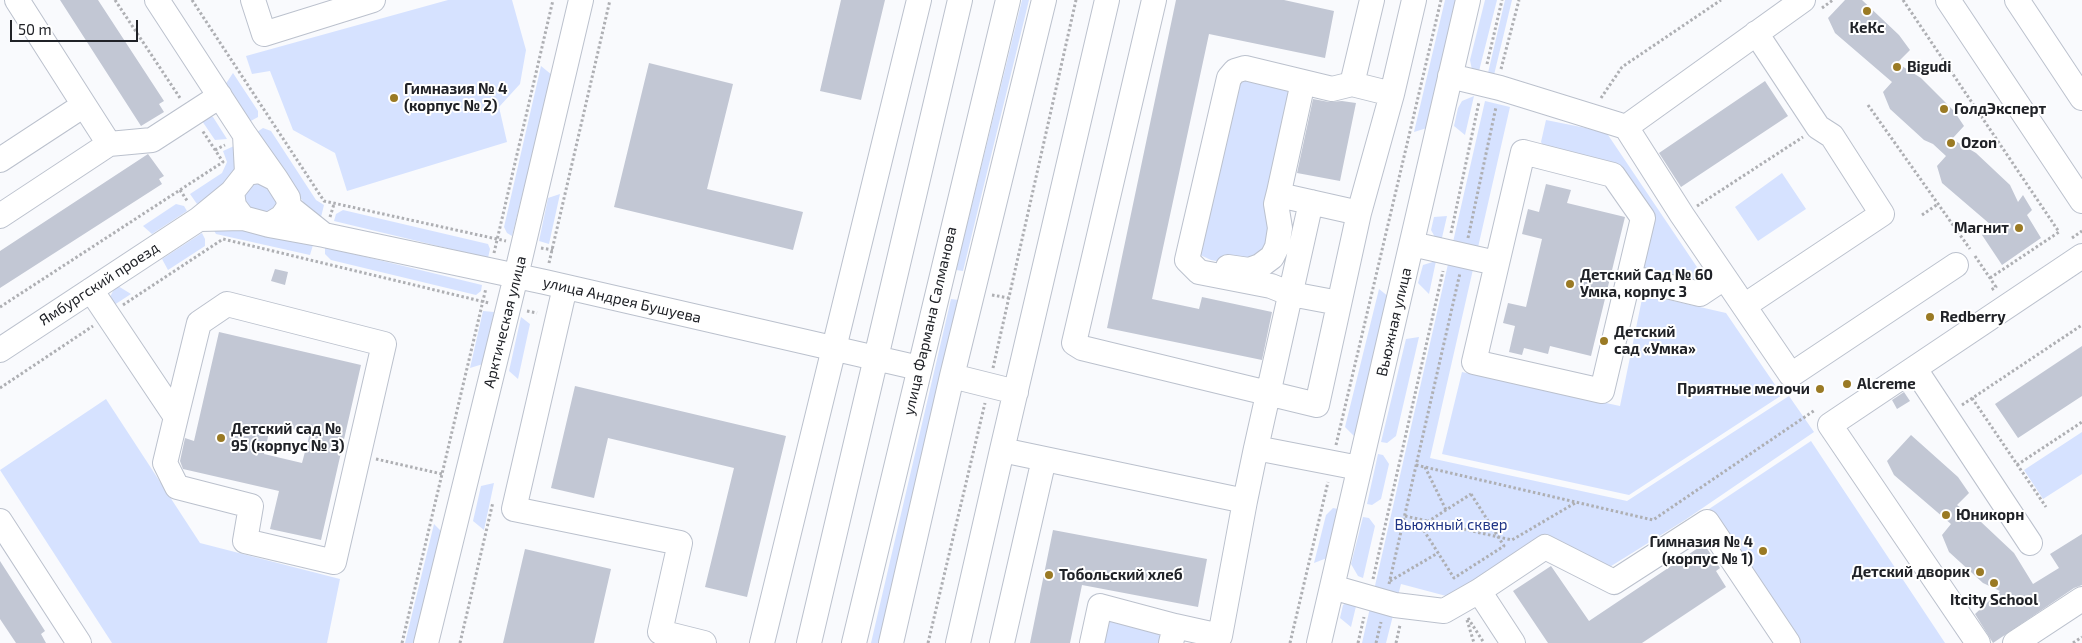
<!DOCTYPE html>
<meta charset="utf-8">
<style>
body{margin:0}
#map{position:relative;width:2082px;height:643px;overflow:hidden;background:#f9fafd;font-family:"Exo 2",sans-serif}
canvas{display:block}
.scale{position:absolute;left:10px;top:20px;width:128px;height:22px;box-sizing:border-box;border:2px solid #202227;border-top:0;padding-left:6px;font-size:15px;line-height:18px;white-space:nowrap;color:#202227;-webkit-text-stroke:4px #fff;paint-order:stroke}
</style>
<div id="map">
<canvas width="2082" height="643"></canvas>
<div class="scale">50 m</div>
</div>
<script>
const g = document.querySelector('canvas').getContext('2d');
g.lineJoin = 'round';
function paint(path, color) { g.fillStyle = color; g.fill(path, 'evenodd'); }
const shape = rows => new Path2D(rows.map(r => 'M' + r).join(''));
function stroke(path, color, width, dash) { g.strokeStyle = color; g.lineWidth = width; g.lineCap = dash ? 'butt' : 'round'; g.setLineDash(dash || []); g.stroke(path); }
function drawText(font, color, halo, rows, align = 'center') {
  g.font = font + ' "Exo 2",sans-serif'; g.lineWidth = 4; g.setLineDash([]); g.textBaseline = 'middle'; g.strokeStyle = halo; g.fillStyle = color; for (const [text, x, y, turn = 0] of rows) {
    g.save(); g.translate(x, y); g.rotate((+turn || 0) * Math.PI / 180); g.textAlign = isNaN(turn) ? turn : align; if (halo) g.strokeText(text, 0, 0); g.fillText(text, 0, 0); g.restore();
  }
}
const green = shape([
 [448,0,512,0,526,50,520,84,499,107,507,142,347,191,335,153,293,130,270,71,252,74,246,56],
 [1022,0,1029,0,963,271,956,270],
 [1445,0,1457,0,1427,128,1414,132],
 [1485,0,1497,0,1478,75,1472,70,1470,60],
 [1505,0,1512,0,1494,75,1488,73],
 [541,66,552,75,512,236,507,233,504,227],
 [233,73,258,111,258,117,249,122,225,85],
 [1242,77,1297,89,1276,236,1248,268,1211,260,1198,254,1232,84],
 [1474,96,1465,135,1454,126,1458,108,1462,101],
 [1485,101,1510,107,1430,458,1627,501,1789,396,1814,432,1685,520,1608,568,1547,535,1450,597,1401,584,1386,643,1362,643],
 [207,116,213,117,227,139,215,140,200,118],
 [1546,120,1606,132,1703,276,1689,285,1645,274,1638,264,1652,219,1617,171,1548,154,1541,142],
 [263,128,271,131,316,200,324,205,321,217,315,215,306,206,257,132],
 [234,146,236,166,232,177,224,186,197,204,190,194,222,173,227,162,223,151],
 [1782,173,1806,209,1758,241,1735,207],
 [259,178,279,200,275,214,249,212,240,193],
 [560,194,549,244,539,241,548,198],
 [176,204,184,206,187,211,152,234,143,226],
 [343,210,488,244,490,249,488,258,334,221,336,214],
 [1447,216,1441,242,1436,239,1431,230,1434,217],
 [228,224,313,245,310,255,216,234,212,227],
 [202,233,205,239,205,246,168,270,162,259],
 [325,247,482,285,481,291,476,295,331,260,325,254],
 [1436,261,1429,294,1418,283,1423,265],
 [118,286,131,294,111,307,109,299,113,291],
 [1379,289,1389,297,1355,437,1345,427],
 [1643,294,1726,313,1782,395,1629,495,1442,454,1462,372,1620,406],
 [951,299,959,300,879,643,871,643],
 [483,311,494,312,483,364,470,368],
 [521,317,530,324,518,379,509,371],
 [1419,337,1396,436,1387,443,1381,442,1406,339],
 [106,399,200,543,340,579,327,643,112,643,0,470],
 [2082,432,2082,474,2043,499,2024,470],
 [1811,441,1945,643,1797,643,1709,509],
 [1378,454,1383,455,1389,464,1381,499,1372,505,1367,504],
 [494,483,484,530,473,521,481,486],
 [1333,508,1338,509,1327,558,1314,563,1326,515],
 [1363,517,1369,518,1375,526,1363,578,1358,576,1351,564],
 [434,524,443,533,417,643,405,643],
 [1353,598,1358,598,1351,627,1340,618,1343,605],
 [1107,615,1165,629,1162,643,1101,643]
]);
const building = shape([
 [60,0,98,0,164,101,159,104,164,112,141,126],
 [841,0,885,0,861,100,820,91],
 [1176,0,1284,0,1334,11,1325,58,1209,34,1152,299,1199,309,1202,297,1272,312,1262,360,1107,328],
 [1845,0,1862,0,1899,35,1910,50,1897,63,1921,78,1954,111,1964,126,1952,139,1976,153,2010,185,2018,202,2023,195,2032,210,2027,215,2041,238,2002,265,1982,235,1991,225,1942,183,1937,166,1946,156,1933,144,1924,140,1890,109,1883,92,1892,82,1835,33,1828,18],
 [649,63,733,84,707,189,803,212,793,250,614,207],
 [1765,81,1788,116,1681,187,1659,153],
 [1313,99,1329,102,1342,101,1356,103,1340,181,1297,173],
 [148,154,164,176,159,179,162,184,0,288,0,251],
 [1546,184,1571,190,1567,203,1625,217,1591,356,1550,346,1548,354,1524,348,1522,355,1509,352,1515,326,1503,323,1508,303,1526,307,1542,239,1522,234,1528,209,1539,212],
 [275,269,288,272,285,285,271,281],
 [219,332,361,365,321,540,270,529,279,491,183,469,180,461,185,438,194,441],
 [271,424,310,433,302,463,264,454],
 [2082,346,2082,396,2018,438,1995,404],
 [575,386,786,436,747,597,705,587,734,468,608,438,594,498,551,488],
 [1904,392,1910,401,1897,409,1892,400],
 [1911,435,1958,477,1969,493,1957,505,1980,521,2014,553,2033,584,2059,568,2050,554,2082,534,2082,585,2074,588,1993,643,1975,614,2000,591,1983,583,1949,552,1942,535,1951,524,1894,475,1887,461],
 [1053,530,1207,559,1198,607,1082,585,1070,643,1030,643],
 [1704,544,1720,568,1716,571,1726,587,1642,643,1548,643,1513,591,1551,566,1589,621],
 [525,549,611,569,594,643,503,643],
 [0,561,45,631,41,634,46,643,16,643,0,619]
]);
const path = shape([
 [115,0,180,98],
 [192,0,324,201,506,241],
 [1903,0,2059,232,1990,278],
 [1822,8,1833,0],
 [1487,64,1502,0],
 [1501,69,1519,0],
 [1601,98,1622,67,1721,0],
 [1868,105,1970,249],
 [215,150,225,145],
 [180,190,188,202],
 [1697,206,1803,137],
 [1922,215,1938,204],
 [330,217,334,204],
 [1451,233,1479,102],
 [1468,238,1496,107],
 [2072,238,2082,231],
 [541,248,553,250],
 [494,253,553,0],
 [1975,256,1996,287,1991,290],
 [549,263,610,0],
 [992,295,1009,298],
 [123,305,223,239,489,303],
 [0,307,223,162,202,130],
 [527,311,537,313],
 [993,368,1076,0],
 [0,388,93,326],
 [1972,398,2046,507],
 [1962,405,2082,325],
 [1336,445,1441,0],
 [376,459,442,474],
 [1416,465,1653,520,1815,410],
 [2017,465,2082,422],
 [1425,467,1446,510],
 [1471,494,1504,546,1454,578,1421,526,1471,494],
 [1405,516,1512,540,1575,503],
 [1373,579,1443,271],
 [1390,581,1438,553],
 [1389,584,1460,273],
 [1468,618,1484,643],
 [1467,620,1474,643],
 [402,643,486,288],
 [460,643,493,502],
 [928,643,985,403],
 [1290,643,1328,482],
 [1358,643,1364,617],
 [1376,643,1381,622],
 [1396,643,1400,625],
 [2073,643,2082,637]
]);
const minor = shape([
 [157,0,245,135],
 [253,0,264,34,373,0],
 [1154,0,1074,343,1082,348,1317,405,1359,213,1392,94,1414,0],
 [1948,0,2082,201],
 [2017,0,2082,98],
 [1450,76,1500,88,1626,127,1682,215,1791,375,1956,265],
 [1303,82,1245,68,1235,71,1229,78,1187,260,1199,272,1271,286,1291,294,1339,303],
 [1352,84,1372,0],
 [84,105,109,144,152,140,220,96],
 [1626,127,1803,0],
 [1523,152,1613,175,1643,218,1602,391,1474,362,1523,152],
 [0,160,84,105,17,0],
 [247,173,245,135,276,179],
 [232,192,199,219,243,218,269,225,282,217,289,207,288,198,276,179,260,171,247,173,232,192,234,206,243,218],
 [1311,202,1256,448,1359,468],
 [1359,213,1288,197,1279,192,1303,82,1332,89,1352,84,1392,94],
 [0,216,109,144],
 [269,225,324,235,289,207],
 [324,235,545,282,919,368],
 [1412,244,1496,263],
 [1228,267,1249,270,1260,266,1272,257,1277,247,1280,228,1276,204,1279,192],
 [1629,277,1700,294,1724,278],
 [565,287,514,509,680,543,660,632,704,643],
 [91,290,176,417,199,323,227,304,384,344,334,562,245,541,251,506,177,487,165,463,176,417],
 [1744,306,1882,214,1832,136,1818,127,1756,33],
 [0,350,199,219],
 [1915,369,2030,543],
 [952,376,1016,392],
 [1002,450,1107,0],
 [1245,501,1256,448],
 [0,521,79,643],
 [1332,587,1395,605,1444,611,1479,591,1545,547,1614,582,1707,522,1788,643],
 [1479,591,1513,643],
 [426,643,516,276,581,0],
 [762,643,919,0],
 [809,643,960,0],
 [854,643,1008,0],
 [891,643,952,376,1044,0],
 [958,643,1002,450,1245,501,1220,636,1175,626,1171,643],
 [1002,643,1044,459],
 [1092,643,1100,606,1175,626],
 [1319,643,1468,0],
 [1978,643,1830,425,2082,256],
 [2015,643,2082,599]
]);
const markers = [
 [1867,11,5,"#9a7a24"],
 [1897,67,5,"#9a7a24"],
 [394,98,5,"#9a7a24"],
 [1944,109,5,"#9a7a24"],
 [1951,143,5,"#9a7a24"],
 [2019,228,5,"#9a7a24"],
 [1570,284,5,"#9a7a24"],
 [1930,317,5,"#9a7a24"],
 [1604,341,5,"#9a7a24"],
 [1847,384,5,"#9a7a24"],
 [1820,389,5,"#9a7a24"],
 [221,438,5,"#9a7a24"],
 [1946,515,5,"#9a7a24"],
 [1763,551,5,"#9a7a24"],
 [1980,572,5,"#9a7a24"],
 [1049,575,5,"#9a7a24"],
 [1994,583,5,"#9a7a24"]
];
const poiNames = [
 ["КеКс",1867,28,"center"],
 ["Bigudi",1907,67],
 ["Гимназия № 4",404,89],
 ["(корпус № 2)",404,106],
 ["ГолдЭксперт",1954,109],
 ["Ozon",1961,143],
 ["Магнит",2009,228,"right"],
 ["Детский Сад № 60",1580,275],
 ["Умка, корпус 3",1580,292],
 ["Redberry",1940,317],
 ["Детский",1614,332],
 ["сад «Умка»",1614,349],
 ["Alcreme",1857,384],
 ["Приятные мелочи",1810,389,"right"],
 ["Детский сад №",231,429],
 ["95 (корпус № 3)",231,446],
 ["Юникорн",1956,515],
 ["Гимназия № 4",1753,542,"right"],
 ["(корпус № 1)",1753,559,"right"],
 ["Детский дворик",1970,572,"right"],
 ["Тобольский хлеб",1059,575],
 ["Itcity School",1994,600,"center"]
];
const streetNames = [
 ["Ямбургский проезд",99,284,-33],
 ["улица Андрея Бушуева",622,300,13],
 ["улица Фармана Салманова",930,321,-77],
 ["Арктическая улица",505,322,-76],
 ["Вьюжная улица",1394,322,-77]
];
const parkNames = [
 ["Вьюжный сквер",1451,525]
];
paint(green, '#d6e2ff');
paint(building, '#c2c7d4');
stroke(minor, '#bbc1cd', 26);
stroke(path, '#aeafb3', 3, [2.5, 2.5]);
stroke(minor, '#fff', 24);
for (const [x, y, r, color] of markers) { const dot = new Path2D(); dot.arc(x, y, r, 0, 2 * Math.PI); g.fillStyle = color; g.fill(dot); stroke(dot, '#fff', 2); }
drawText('bold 15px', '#202227', '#fff', poiNames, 'left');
drawText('15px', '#202227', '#fff', streetNames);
drawText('15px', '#1f3486', '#fff', parkNames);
</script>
